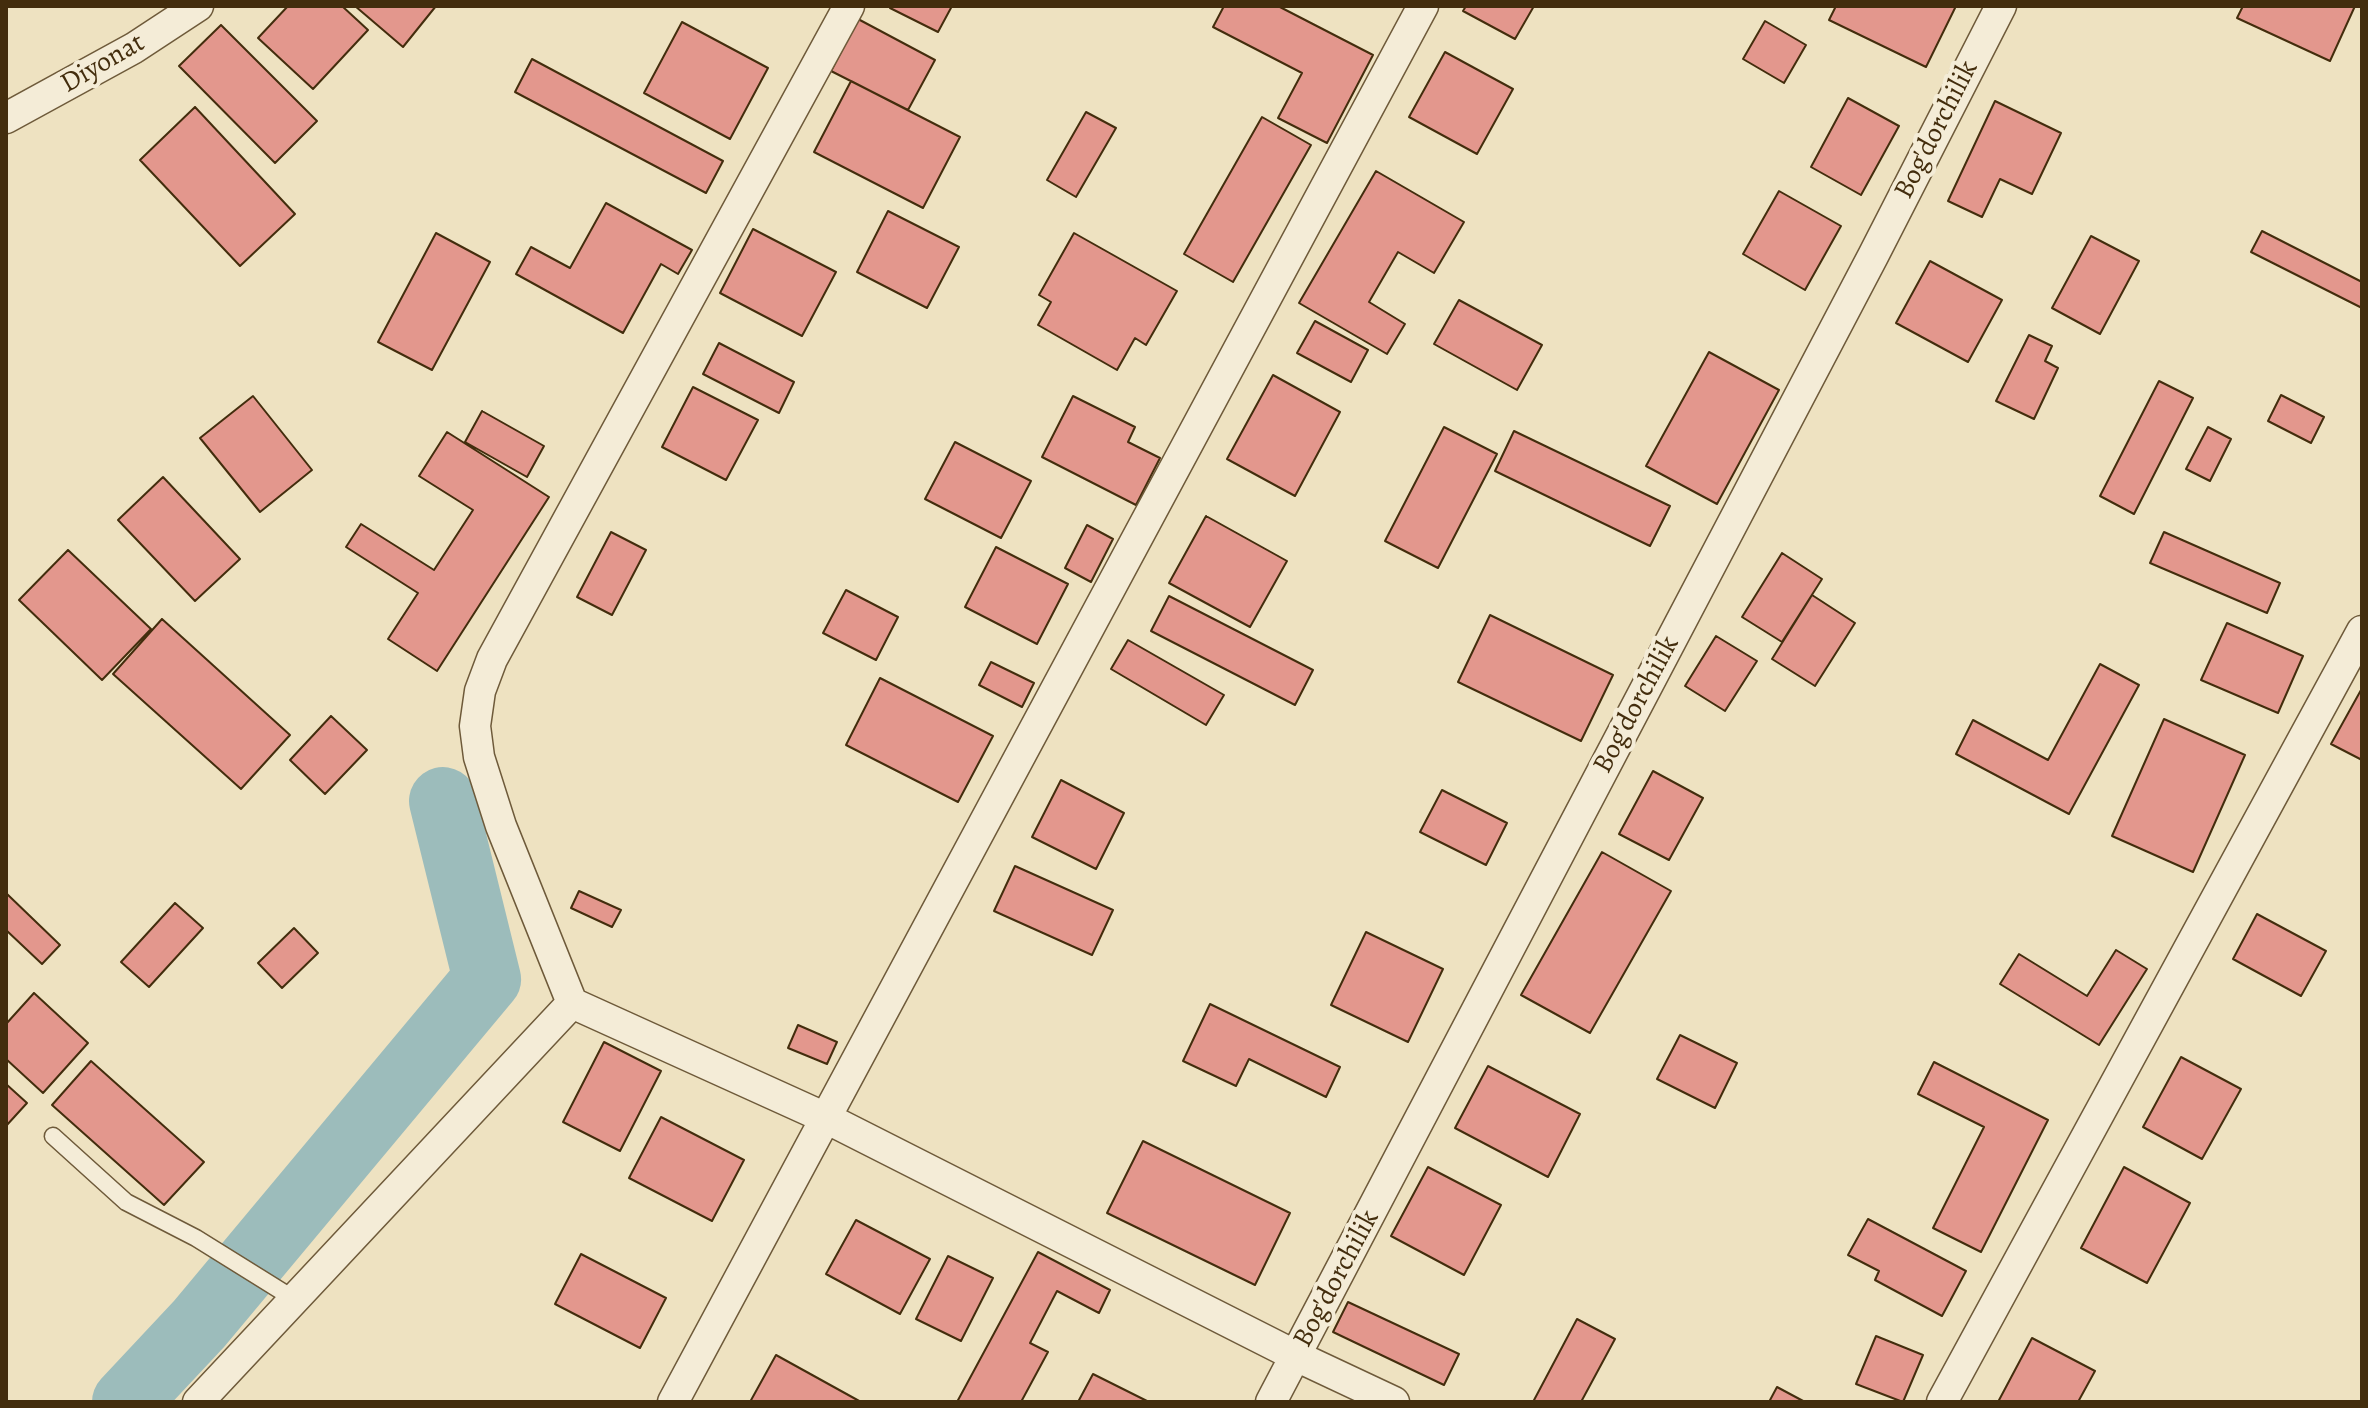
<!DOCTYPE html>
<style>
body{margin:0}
#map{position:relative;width:2368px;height:1408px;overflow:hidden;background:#eee2c1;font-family:Alegreya,serif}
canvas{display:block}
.frame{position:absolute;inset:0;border:8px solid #432d0d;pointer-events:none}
</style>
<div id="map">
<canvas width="2368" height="1408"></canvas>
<div class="frame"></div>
</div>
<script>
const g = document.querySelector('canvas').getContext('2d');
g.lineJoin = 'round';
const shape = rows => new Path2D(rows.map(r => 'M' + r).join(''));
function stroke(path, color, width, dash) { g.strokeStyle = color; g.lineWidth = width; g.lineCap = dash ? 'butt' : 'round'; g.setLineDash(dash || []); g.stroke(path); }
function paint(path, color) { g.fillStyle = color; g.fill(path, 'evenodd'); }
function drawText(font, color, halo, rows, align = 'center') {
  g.font = font + ' Alegreya,serif'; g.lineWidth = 8; g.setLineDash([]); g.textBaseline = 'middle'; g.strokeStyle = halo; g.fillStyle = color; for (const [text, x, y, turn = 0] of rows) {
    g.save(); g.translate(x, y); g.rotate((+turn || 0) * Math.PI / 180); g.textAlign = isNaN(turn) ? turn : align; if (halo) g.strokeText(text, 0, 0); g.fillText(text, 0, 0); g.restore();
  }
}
const river = shape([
 [126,1402,199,1324,487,979,443,801]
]);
const building = shape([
 [288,6,342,6,368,30,313,89,258,38,288,6],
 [355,6,436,6,403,47,355,6],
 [891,6,952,6,938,32,890,8,891,6],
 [1224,6,1278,6,1373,55,1327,143,1278,118,1302,73,1213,27,1224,6],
 [1466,6,1534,6,1515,39,1463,11,1466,6],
 [1836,6,1956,6,1926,67,1829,20,1836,6],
 [2243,6,2355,6,2330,61,2237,18,2243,6],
 [858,19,935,60,908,110,831,71,858,19],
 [1765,21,1806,45,1784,83,1743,59,1765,21],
 [682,22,768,68,730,139,644,93,682,22],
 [221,25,317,121,275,163,179,66,221,25],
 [1445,52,1513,89,1477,154,1409,117,1445,52],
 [532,59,723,161,706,193,515,92,532,59],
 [851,81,960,137,923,208,814,152,851,81],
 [1848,98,1899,126,1861,195,1811,167,1848,98],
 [1995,101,2061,133,2032,194,2000,179,1982,217,1948,201,1995,101],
 [195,107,295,214,240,266,140,160,195,107],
 [1086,112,1116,128,1076,197,1047,180,1086,112],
 [1262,117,1311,145,1233,282,1184,254,1262,117],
 [1376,171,1464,222,1434,273,1398,252,1369,302,1405,324,1387,354,1299,303,1376,171],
 [1779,191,1841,226,1805,290,1743,254,1779,191],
 [606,203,692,250,678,274,661,264,623,333,516,274,531,247,570,268,606,203],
 [888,211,959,247,927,308,857,272,888,211],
 [753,229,836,272,802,336,720,293,753,229],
 [2262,231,2362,282,2362,308,2251,252,2262,231],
 [436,233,490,262,432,370,378,342,436,233],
 [1074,233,1177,291,1146,345,1135,338,1117,370,1038,325,1051,302,1039,295,1074,233],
 [2091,236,2139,261,2100,334,2052,308,2091,236],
 [1930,261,2002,300,1968,362,1896,323,1930,261],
 [1459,300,1542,345,1517,390,1434,344,1459,300],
 [1315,321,1368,350,1351,382,1297,353,1315,321],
 [2029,335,2052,346,2045,361,2058,368,2034,419,1996,401,2029,335],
 [719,343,794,382,779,413,703,374,719,343],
 [1709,352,1779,390,1717,504,1646,466,1709,352],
 [1273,375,1340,412,1295,496,1227,459,1273,375],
 [2159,381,2193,398,2134,514,2100,496,2159,381],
 [693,387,758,420,726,480,662,447,693,387],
 [2281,395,2324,417,2311,443,2268,421,2281,395],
 [253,396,312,470,260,512,200,438,253,396],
 [1073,396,1135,427,1128,442,1160,458,1136,505,1042,457,1073,396],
 [482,411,544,446,527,477,465,442,482,411],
 [1444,427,1497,454,1438,568,1385,541,1444,427],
 [2208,427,2231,439,2210,481,2186,469,2208,427],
 [1514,431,1670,506,1650,546,1495,471,1514,431],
 [447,432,549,497,437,671,388,639,418,593,346,547,361,524,434,570,473,510,419,476,447,432],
 [955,442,1031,481,1001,538,925,499,955,442],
 [163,477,240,559,195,601,118,520,163,477],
 [1206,516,1287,561,1250,627,1169,583,1206,516],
 [1087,525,1113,539,1091,582,1065,568,1087,525],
 [611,532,646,550,612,615,577,597,611,532],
 [2164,532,2280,583,2267,613,2150,563,2164,532],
 [996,547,1068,584,1037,644,965,607,996,547],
 [68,550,151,629,102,680,19,600,68,550],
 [1782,553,1822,579,1782,642,1742,617,1782,553],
 [846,590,898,617,876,660,823,633,846,590],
 [1812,595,1855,623,1815,686,1772,659,1812,595],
 [1169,596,1313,670,1295,705,1151,631,1169,596],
 [1490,615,1613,675,1581,741,1458,682,1490,615],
 [162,619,290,735,241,789,113,674,162,619],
 [2227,623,2303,656,2278,713,2201,680,2227,623],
 [1716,636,1757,661,1725,711,1685,686,1716,636],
 [1128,640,1224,695,1206,725,1111,669,1128,640],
 [991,662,1034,683,1022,707,979,685,991,662],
 [2100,664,2139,685,2069,814,1956,754,1973,720,2048,760,2100,664],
 [880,678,993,736,958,802,846,745,880,678],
 [2361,690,2362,690,2362,760,2331,744,2361,690],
 [331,716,367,750,325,794,290,760,331,716],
 [2164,719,2245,755,2193,872,2112,836,2164,719],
 [1653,771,1703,798,1669,860,1619,834,1653,771],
 [1061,780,1124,813,1096,869,1032,837,1061,780],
 [1442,790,1507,823,1486,865,1420,832,1442,790],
 [1602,852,1671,891,1590,1033,1521,995,1602,852],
 [1015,866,1113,910,1092,955,994,911,1015,866],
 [579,891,621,910,612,927,571,908,579,891],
 [6,893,60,945,42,964,6,930,6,893],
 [175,903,203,928,149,987,121,962,175,903],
 [2257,914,2326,951,2301,996,2233,959,2257,914],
 [294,928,318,953,282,988,258,963,294,928],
 [1366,932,1443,969,1408,1042,1331,1005,1366,932],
 [2116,950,2147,969,2099,1045,2000,984,2019,954,2087,996,2116,950],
 [34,993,88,1043,43,1093,6,1059,6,1024,34,993],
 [1210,1004,1340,1067,1326,1097,1249,1059,1236,1086,1183,1061,1210,1004],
 [798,1025,837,1042,827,1064,788,1048,798,1025],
 [1680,1035,1737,1063,1715,1108,1657,1079,1680,1035],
 [604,1042,661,1071,620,1151,563,1122,604,1042],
 [2181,1057,2241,1089,2202,1159,2143,1127,2181,1057],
 [91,1061,204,1162,164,1205,52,1105,91,1061],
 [1934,1062,2048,1120,1981,1252,1933,1228,1984,1127,1918,1094,1934,1062],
 [1488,1066,1580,1114,1548,1177,1455,1128,1488,1066],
 [6,1084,27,1103,6,1126,6,1084],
 [661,1117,744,1160,712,1221,629,1178,661,1117],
 [1143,1141,1290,1213,1255,1285,1107,1213,1143,1141],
 [1428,1167,1501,1205,1464,1275,1391,1236,1428,1167],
 [2124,1167,2190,1203,2147,1283,2081,1248,2124,1167],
 [1868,1219,1966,1271,1942,1316,1875,1280,1879,1271,1848,1255,1868,1219],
 [856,1220,930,1259,900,1314,826,1274,856,1220],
 [1038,1252,1110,1290,1099,1313,1057,1291,1030,1343,1048,1352,1021,1402,957,1402,1038,1252],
 [581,1254,666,1298,640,1348,555,1304,581,1254],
 [948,1256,993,1278,961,1341,916,1319,948,1256],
 [1348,1302,1459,1354,1444,1385,1333,1332,1348,1302],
 [1577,1319,1615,1339,1581,1402,1533,1402,1577,1319],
 [1876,1336,1923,1355,1903,1402,1856,1384,1876,1336],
 [2032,1338,2095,1371,2078,1402,1998,1402,2032,1338],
 [776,1355,861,1402,750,1402,776,1355],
 [1093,1374,1149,1402,1078,1402,1093,1374],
 [1777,1387,1805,1402,1769,1402,1777,1387]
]);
const service = shape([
 [53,1136,126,1202,196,1238,294,1299]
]);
const minor = shape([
 [849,6,492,659,480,691,475,726,479,757,501,826,572,1003,828,1119,1296,1356,1394,1402],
 [6,118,134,48,198,6],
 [198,1402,572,1003],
 [673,1402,1423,6],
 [1271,1402,1873,256,2001,6],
 [1942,1402,2362,631]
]);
const streetNames = [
 ["Diyonat",103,64,-30],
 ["Bog'dorchilik",1937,130,-63],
 ["Bog'dorchilik",1637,705,-62],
 ["Bog'dorchilik",1337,1279,-62]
];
stroke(river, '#9cbcbb', 68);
paint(building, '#e3978d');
stroke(building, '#432d0d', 2);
stroke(service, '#6e5a3a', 19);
stroke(minor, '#6e5a3a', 33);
stroke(service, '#f4ecd7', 16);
stroke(minor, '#f4ecd7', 30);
drawText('28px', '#432d0d', '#f4ecd7', streetNames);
</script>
